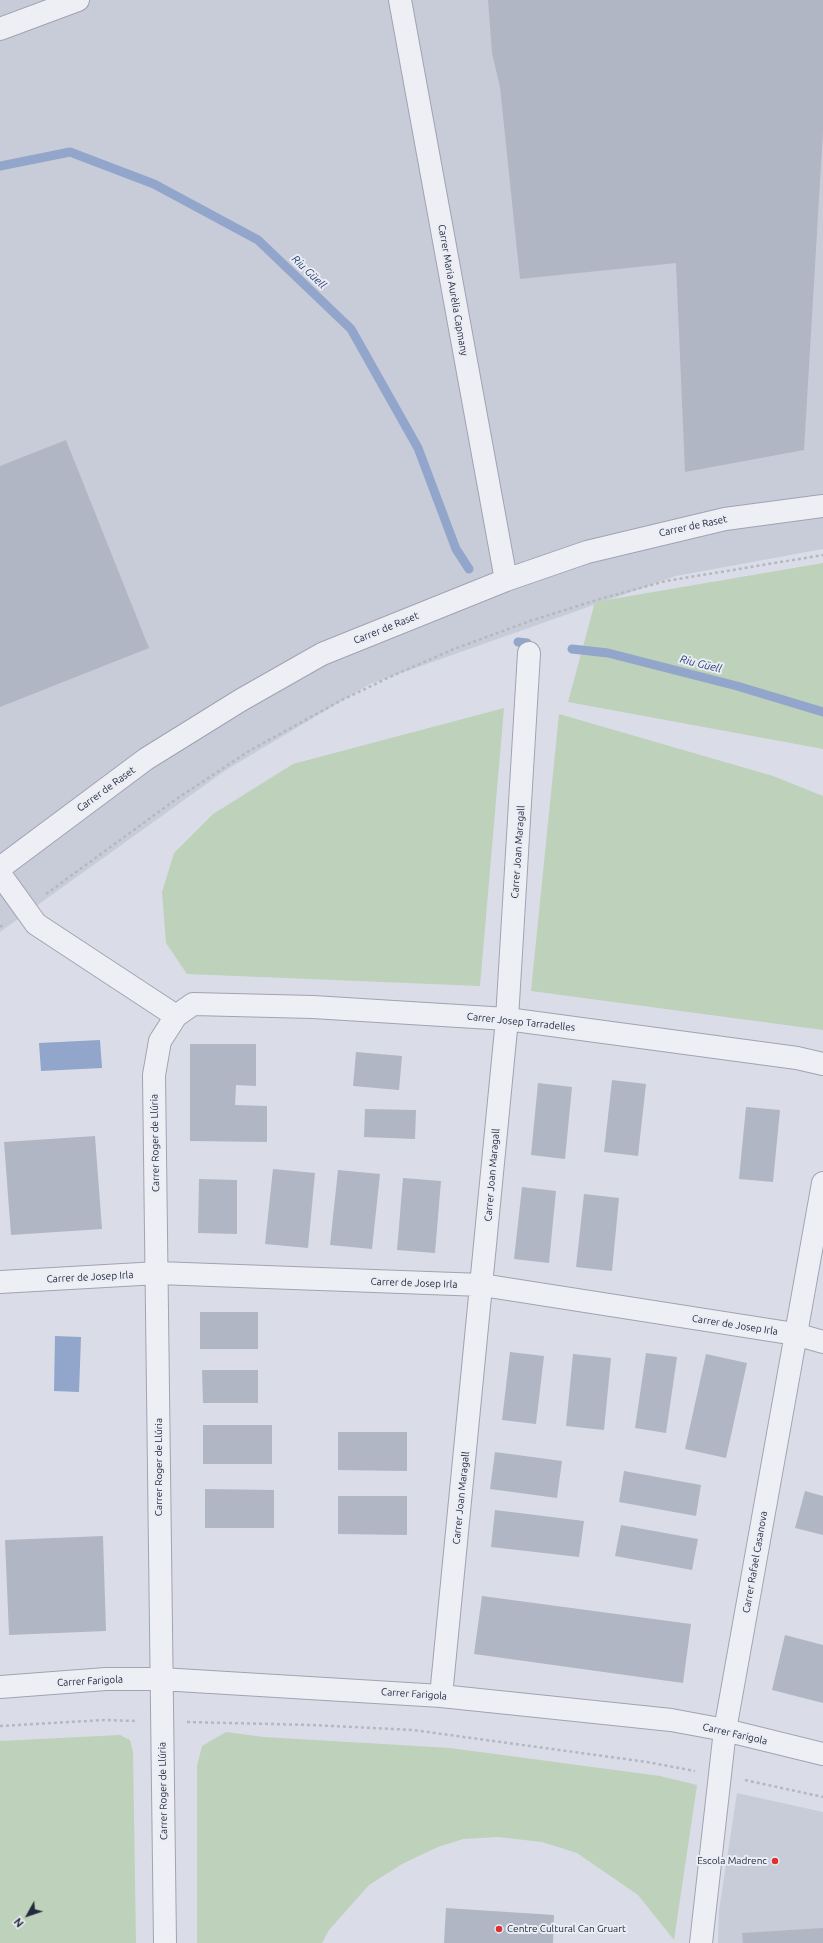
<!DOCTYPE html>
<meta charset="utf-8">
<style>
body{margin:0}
#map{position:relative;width:823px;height:1943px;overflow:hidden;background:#dadde7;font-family:Ubuntu,sans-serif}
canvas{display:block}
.north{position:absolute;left:8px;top:1895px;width:40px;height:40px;-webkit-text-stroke:3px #eaedf4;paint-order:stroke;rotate:230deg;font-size:11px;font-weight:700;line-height:16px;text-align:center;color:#24293d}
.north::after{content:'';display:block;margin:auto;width:14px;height:18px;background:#24293d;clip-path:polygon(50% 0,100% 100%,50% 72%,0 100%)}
</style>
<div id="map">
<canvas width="823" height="1943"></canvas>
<div class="north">N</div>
</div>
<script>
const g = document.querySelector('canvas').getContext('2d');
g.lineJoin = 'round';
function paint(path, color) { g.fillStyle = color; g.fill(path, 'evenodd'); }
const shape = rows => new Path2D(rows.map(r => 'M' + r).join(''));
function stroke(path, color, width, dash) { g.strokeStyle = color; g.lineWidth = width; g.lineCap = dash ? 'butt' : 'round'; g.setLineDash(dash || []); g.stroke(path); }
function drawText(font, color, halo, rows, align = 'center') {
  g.font = font + ' Ubuntu,sans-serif'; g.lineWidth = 4; g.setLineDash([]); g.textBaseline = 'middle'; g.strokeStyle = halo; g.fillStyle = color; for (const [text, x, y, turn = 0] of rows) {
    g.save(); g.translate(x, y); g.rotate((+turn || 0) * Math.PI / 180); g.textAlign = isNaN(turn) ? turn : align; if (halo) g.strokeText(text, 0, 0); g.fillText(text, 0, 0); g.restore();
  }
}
const built = shape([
 [0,0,823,0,823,549,676,576,370,684,226,770,0,932],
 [737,1793,823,1812,823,1943,718,1943,719,1910]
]);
const green = shape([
 [823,563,823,749,568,702,595,602],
 [504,708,480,986,187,974,166,943,162,892,174,853,213,814,293,764],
 [559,714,773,776,823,796,823,1030,531,991],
 [226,1732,264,1737,450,1748,660,1776,697,1785,674,1940,638,1895,577,1853,542,1842,498,1837,463,1839,438,1847,402,1864,369,1885,329,1930,322,1943,197,1943,197,1766,202,1746],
 [120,1735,130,1740,133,1752,136,1943,0,1943,0,1741]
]);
const water = shape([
 [100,1040,102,1068,41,1071,39,1043],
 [55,1336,81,1337,79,1392,54,1391]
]);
const stream = shape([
 [0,166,70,152,154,184,258,240,351,329,418,448,456,549,469,569],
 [518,642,527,643],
 [572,649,608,653,737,686,823,712]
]);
const building = shape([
 [488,0,823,0,823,132,804,450,685,472,676,263,520,279,500,87,492,53],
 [66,440,149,648,0,707,0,466],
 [190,1044,256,1044,256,1086,236,1085,235,1105,267,1106,267,1142,190,1141],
 [356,1052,402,1056,399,1090,353,1086],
 [612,1080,646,1084,638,1156,604,1152],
 [538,1083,572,1087,565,1159,531,1155],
 [746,1107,780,1110,773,1182,739,1179],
 [365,1109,416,1110,415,1139,364,1137],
 [95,1136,102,1229,11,1235,4,1142],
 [273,1169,315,1173,308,1248,265,1244],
 [338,1170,380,1174,372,1249,330,1245],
 [403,1178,441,1181,435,1253,397,1250],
 [199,1179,237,1180,237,1234,198,1233],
 [522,1187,556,1191,549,1263,514,1259],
 [584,1194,619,1198,612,1271,576,1267],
 [200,1312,258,1312,258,1349,200,1349],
 [510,1352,544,1356,536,1424,502,1420],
 [646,1353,677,1357,666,1433,635,1428],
 [573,1354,611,1358,604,1430,566,1426],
 [706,1354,747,1363,726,1458,685,1449],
 [202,1370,258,1370,258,1403,203,1403],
 [203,1425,272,1425,272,1464,203,1464],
 [338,1432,407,1432,407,1471,338,1470],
 [495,1452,562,1461,557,1498,490,1489],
 [624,1471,701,1485,696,1516,619,1502],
 [205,1489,274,1490,274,1528,205,1528],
 [805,1491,823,1496,823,1535,795,1528],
 [338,1496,407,1496,407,1535,338,1534],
 [495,1510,584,1521,579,1557,491,1547],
 [621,1525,698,1539,692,1570,615,1556],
 [103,1536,106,1631,9,1635,5,1540],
 [482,1596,691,1624,683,1683,474,1654],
 [785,1635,823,1645,823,1703,772,1690],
 [446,1908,554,1915,553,1943,444,1943],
 [823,1928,823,1943,743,1943,742,1933]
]);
const path = shape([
 [46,894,175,800,249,751,340,701,392,676,454,649,530,621,600,599,666,581,823,555],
 [0,927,4,924],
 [187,1722,312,1725,413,1730,647,1762,695,1771],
 [0,1726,104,1720,136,1721],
 [745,1780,823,1797]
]);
const street = shape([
 [400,0,506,580],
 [0,29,78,0],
 [0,868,146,759,241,700,322,654,506,580,587,552,725,519,823,506],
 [0,874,36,924,176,1016],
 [0,1282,158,1273,482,1285,795,1334,823,1342],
 [0,1687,106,1679,161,1679,441,1696,671,1720,725,1730,823,1754],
 [441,1696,507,1019,529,653],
 [165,1943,154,1075,160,1041,176,1016,193,1004,313,1007,507,1019,797,1058,823,1064],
 [701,1943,725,1730,823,1183]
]);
const markers = [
 [775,1861,4,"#d93234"],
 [499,1929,4,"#d93234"]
];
const streetNames = [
 ["Carrer Maria Aurèlia Capmany",453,290,80],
 ["Carrer de Raset",693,526,-12],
 ["Carrer de Raset",386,628,-22],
 ["Carrer de Raset",106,789,-36],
 ["Carrer Joan Maragall",518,852,-86],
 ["Carrer Josep Tarradelles",521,1022,6],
 ["Carrer Roger de Llúria",155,1143,-91],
 ["Carrer Joan Maragall",492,1175,-85],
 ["Carrer de Josep Irla",90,1277,-3],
 ["Carrer de Josep Irla",414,1283,2],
 ["Carrer de Josep Irla",735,1325,9],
 ["Carrer Roger de Llúria",159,1467,-90],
 ["Carrer Joan Maragall",461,1498,-84],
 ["Carrer Rafael Casanova",755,1562,-80],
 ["Carrer Farigola",90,1681,-3],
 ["Carrer Farigola",414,1694,4],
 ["Carrer Farigola",735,1734,13],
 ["Carrer Roger de Llúria",163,1791,-91]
];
const poiNames = [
 ["Escola Madrenc",767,1861],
 ["Centre Cultural Can Gruart",507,1929,"left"]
];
const waterNames = [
 ["Riu Güell",309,272,44],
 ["Riu Güell",701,664,14]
];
paint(built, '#c8ccd9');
paint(green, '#bdd1bb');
paint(water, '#92a5ca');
stroke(stream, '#92a5ca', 9);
paint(building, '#b1b6c4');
stroke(street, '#a0a3b1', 24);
stroke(path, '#b5b8c1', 2.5, [3, 3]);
stroke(street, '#edeff5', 22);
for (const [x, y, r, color] of markers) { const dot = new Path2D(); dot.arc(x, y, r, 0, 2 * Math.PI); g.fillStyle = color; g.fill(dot); stroke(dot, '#eaedf4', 1.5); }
drawText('10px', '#24293d', '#eaedf4', streetNames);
drawText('10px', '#24293d', '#eaedf4', poiNames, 'right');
drawText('italic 11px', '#2b4174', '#eaedf4', waterNames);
</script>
